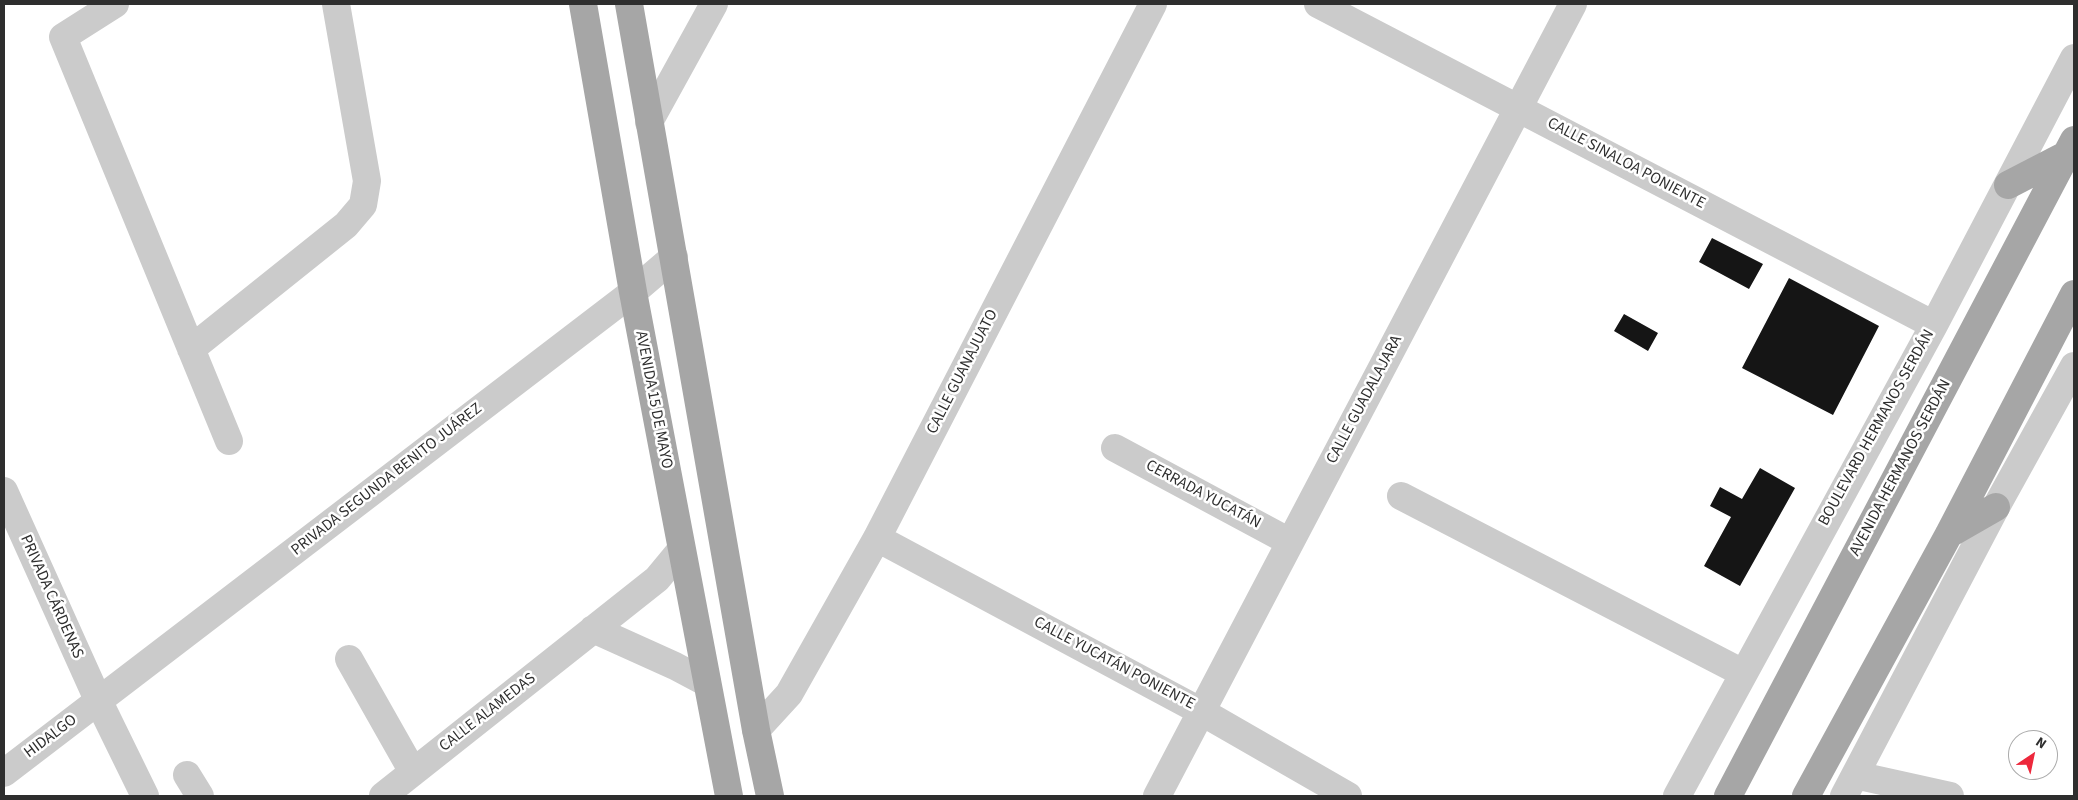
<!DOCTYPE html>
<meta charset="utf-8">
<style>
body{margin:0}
#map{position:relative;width:2078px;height:800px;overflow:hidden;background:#fff;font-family:"Source Sans 3",sans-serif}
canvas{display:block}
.frame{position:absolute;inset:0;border:5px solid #2e2e2e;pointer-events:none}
.north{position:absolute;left:2008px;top:730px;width:50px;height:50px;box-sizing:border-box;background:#fff;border:1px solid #ababab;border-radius:50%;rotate:34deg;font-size:14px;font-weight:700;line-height:20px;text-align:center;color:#2e2e2e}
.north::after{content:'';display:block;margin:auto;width:18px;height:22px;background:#ed283c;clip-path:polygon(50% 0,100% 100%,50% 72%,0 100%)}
</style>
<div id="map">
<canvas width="2078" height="800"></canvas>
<div class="frame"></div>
<div class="north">N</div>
</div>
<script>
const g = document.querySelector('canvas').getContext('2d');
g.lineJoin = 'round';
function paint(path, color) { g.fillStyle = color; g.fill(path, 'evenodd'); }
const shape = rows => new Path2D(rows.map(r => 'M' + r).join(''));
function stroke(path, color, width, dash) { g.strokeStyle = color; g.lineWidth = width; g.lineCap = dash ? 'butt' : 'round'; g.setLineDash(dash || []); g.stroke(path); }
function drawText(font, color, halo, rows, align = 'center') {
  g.font = font + ' "Source Sans 3",sans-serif'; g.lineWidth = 5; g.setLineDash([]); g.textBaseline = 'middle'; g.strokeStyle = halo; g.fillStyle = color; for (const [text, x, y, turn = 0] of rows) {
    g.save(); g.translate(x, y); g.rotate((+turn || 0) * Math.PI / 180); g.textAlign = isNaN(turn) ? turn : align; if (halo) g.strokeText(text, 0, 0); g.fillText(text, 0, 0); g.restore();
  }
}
const building = shape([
 [1712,238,1763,264,1749,289,1699,262],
 [1789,278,1879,326,1833,415,1742,368],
 [1624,314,1658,333,1648,351,1614,331],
 [1760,468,1795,488,1740,586,1704,566,1731,517,1710,506,1720,487,1742,499]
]);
const minor = shape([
 [115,4,63,37,229,441],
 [1318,4,1934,325],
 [649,122,714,4],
 [191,349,346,225,363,205,367,181,336,4],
 [1115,448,1290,542],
 [4,491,99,702,145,796],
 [1401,496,1743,673],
 [877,538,1202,712,1348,796],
 [593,629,675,666,707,683],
 [349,659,413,772],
 [756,730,789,694,877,538,1153,4],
 [4,773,633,292,674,257],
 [187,775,200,796],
 [1855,775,1950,796],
 [383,796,657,579,681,550],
 [1157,796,1573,4],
 [1677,796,1934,325,2074,58],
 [1844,796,1996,507,2074,366]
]);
const major = shape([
 [583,4,633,292,729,796],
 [629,4,756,730,770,796],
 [2008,185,2066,155],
 [1949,534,1996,507],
 [1728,796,2074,140],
 [1806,796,1949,534,2074,294]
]);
const streetNames = [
 ["CALLE SINALOA PONIENTE",1626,164,28],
 ["CALLE GUANAJUATO",963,372,-63],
 ["AVENIDA 15 DE MAYO",653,400,79],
 ["CALLE GUADALAJARA",1365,400,-62],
 ["BOULEVARD HERMANOS SERDÁN",1877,428,-61],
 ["AVENIDA HERMANOS SERDÁN",1901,468,-62],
 ["PRIVADA SEGUNDA BENITO JUÁREZ",387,480,-38],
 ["CERRADA YUCATÁN",1203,495,28],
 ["PRIVADA CÁRDENAS",51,597,66],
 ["CALLE YUCATÁN PONIENTE",1114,664,28],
 ["CALLE ALAMEDAS",488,713,-38],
 ["HIDALGO",51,737,-37]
];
paint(building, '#151515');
stroke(minor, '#cbcbcb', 28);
stroke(major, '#a6a6a6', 28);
drawText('16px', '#2e2e2e', '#fff', streetNames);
</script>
